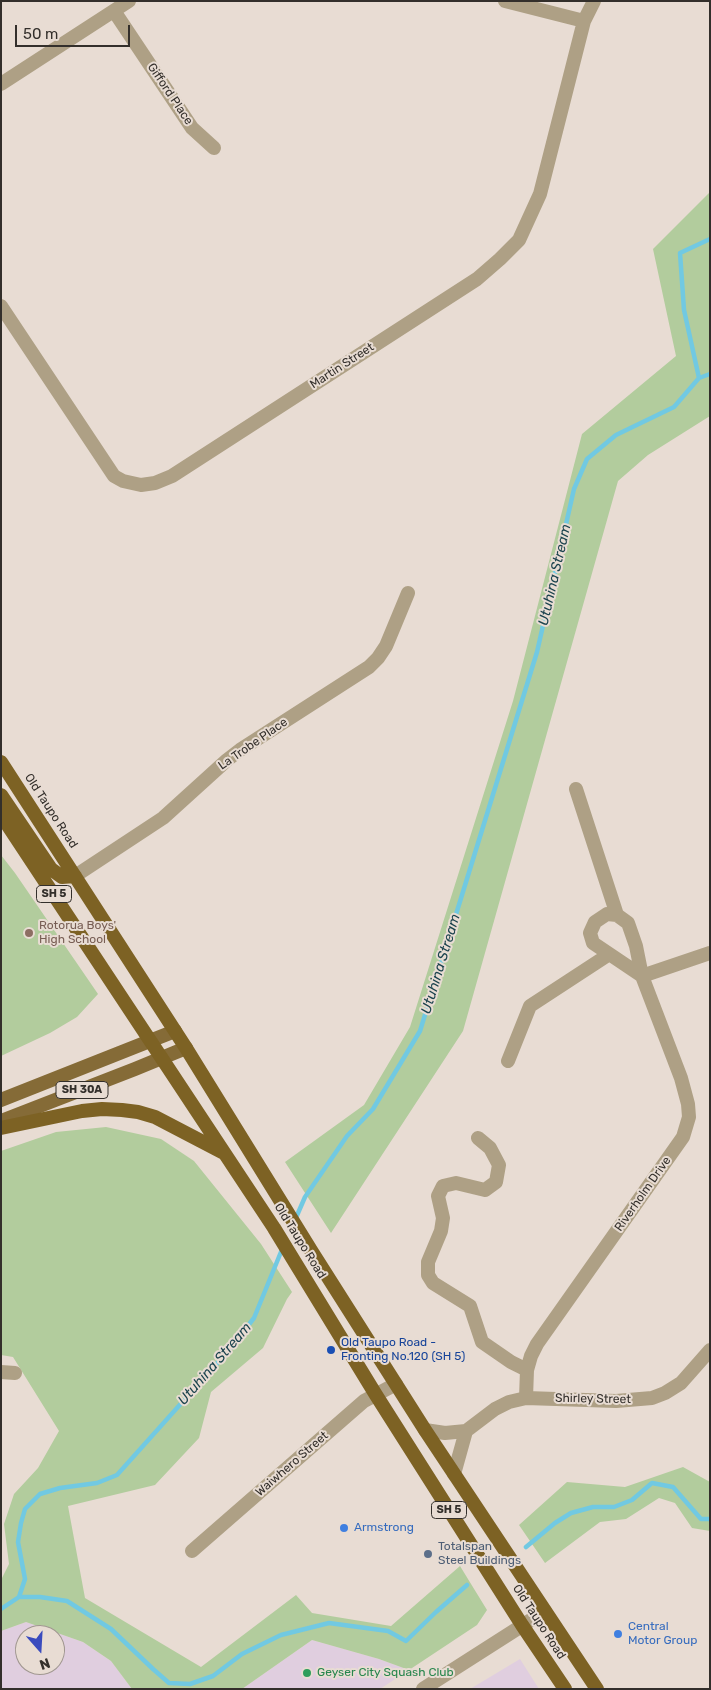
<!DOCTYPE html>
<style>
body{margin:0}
#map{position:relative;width:711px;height:1690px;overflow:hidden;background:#e8dcd3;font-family:Rubik,sans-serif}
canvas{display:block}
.frame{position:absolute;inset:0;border:2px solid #332f2b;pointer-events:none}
.north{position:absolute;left:15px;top:1625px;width:50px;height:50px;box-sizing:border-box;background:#e8dcd3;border:1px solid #a09790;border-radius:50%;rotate:161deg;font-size:14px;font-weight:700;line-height:20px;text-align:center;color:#332f2b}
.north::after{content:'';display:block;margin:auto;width:18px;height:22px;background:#3a4bbe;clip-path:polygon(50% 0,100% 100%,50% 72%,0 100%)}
.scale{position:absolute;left:15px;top:25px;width:115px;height:22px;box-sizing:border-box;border:2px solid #332f2b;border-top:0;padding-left:6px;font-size:15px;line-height:18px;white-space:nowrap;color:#332f2b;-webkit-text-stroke:4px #e8dcd3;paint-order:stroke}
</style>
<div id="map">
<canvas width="711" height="1690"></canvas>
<div class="frame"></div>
<div class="north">N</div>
<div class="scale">50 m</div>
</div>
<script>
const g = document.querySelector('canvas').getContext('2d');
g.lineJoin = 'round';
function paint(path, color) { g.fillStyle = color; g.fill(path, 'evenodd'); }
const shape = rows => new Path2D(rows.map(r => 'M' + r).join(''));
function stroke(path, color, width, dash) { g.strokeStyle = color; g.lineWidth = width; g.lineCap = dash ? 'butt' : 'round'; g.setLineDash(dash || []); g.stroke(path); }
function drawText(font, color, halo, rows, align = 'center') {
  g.font = font + ' Rubik,sans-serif'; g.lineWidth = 4; g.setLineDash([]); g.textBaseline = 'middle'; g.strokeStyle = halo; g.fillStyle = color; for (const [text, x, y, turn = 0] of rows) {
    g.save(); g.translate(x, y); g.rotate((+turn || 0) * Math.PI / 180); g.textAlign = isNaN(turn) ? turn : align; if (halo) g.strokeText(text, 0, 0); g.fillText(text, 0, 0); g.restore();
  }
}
const industrial = shape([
 [26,1622,83,1642,111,1661,132,1689,1,1689,1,1631],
 [25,1635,55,1635,55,1665,25,1665],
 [312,1640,379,1659,409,1670,380,1689,242,1689],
 [520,1659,539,1689,470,1689]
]);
const green = shape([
 [710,192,710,416,648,455,618,481,463,1031,331,1233,285,1162,364,1105,410,1027,513,701,582,434,676,356,653,249],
 [1,855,15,873,98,994,77,1017,50,1033,1,1056],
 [106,1127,161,1139,194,1161,261,1244,292,1292,287,1299,263,1348,211,1392,199,1438,155,1485,68,1506,85,1598,201,1667,296,1595,312,1613,391,1626,460,1566,487,1610,477,1625,409,1670,379,1659,312,1640,242,1689,132,1689,111,1661,83,1642,26,1622,1,1631,1,1580,9,1564,4,1524,14,1494,38,1468,59,1431,13,1357,1,1355,1,1151,56,1132],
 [683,1467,710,1482,710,1531,692,1528,675,1503,659,1498,626,1519,600,1522,545,1563,519,1525,567,1482,625,1487]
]);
const stream = shape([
 [699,378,710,374],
 [295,1220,305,1197,347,1136,373,1109,420,1031,537,652,574,489,587,459,616,435,674,407,699,378,684,310,680,253,710,239],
 [526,1547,555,1523,571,1513,593,1507,614,1507,632,1500,652,1483,673,1487,701,1519,710,1519],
 [19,1597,40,1597,67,1601,111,1629,153,1669,169,1683,190,1684,213,1676,242,1654,281,1635,329,1623,388,1631,406,1641,436,1612,467,1585],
 [1,1609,19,1597,25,1579,18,1542,21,1523,25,1509,40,1494,60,1488,97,1483,117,1475,228,1351,254,1318,283,1247]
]);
const minor = shape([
 [505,1,584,21],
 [114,11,192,128,214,148],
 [1,84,129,1],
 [1,306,114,476,123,481,141,485,155,483,172,476,477,279,500,259,519,240,540,194,584,21,594,1],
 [576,789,617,915],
 [75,876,163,818,227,760,240,750,369,667,378,658,386,646,408,593],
 [508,1061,530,1006,608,955],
 [478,1138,490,1148,499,1165,496,1182,485,1190,456,1183,443,1186,438,1196,443,1218,441,1231,428,1262,428,1275,433,1283,470,1306,482,1342,511,1362,527,1370],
 [1,1372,15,1373],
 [526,1398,527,1370,531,1356,537,1344,683,1137,689,1117,688,1104,681,1078,642,976,636,946,628,923,617,915,607,914,595,922,590,933,593,943,642,976,710,953],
 [425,1430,445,1433,466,1431,495,1409,509,1402,526,1398,616,1401,652,1398,665,1393,681,1383,710,1350],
 [454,1474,466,1431],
 [192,1551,364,1401,396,1384],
 [423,1689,545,1611]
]);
const primary = shape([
 [1,1100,175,1031],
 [1,1121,135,1069,186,1048]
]);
const trunk = shape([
 [1,762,186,1048,312,1252,425,1430,597,1689],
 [1,795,51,869,62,877,75,876],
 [1,815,274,1228,376,1395,522,1625,565,1689],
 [1,1128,82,1111,102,1109,122,1110,138,1112,155,1117,224,1153]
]);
const markers = [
 [29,933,5,"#8d6e63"],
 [331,1350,5,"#1a4fb4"],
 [344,1528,5,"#3f7fe0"],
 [428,1554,5,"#5c6f8a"],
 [618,1634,5,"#3f7fe0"],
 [307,1673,5,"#2e9e5b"]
];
const shields = [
 [54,894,35],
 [82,1090,52],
 [449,1510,35]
];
const shieldNames = [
 ["SH 5",54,894],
 ["SH 30A",82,1090],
 ["SH 5",449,1510]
];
const streetNames = [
 ["Gifford Place",170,94,56],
 ["Martin Street",342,366,-33],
 ["La Trobe Place",253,744,-35],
 ["Old Taupo Road",51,811,57],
 ["Riverholm Drive",643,1194,-55],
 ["Old Taupo Road",300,1241,58],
 ["Shirley Street",593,1399,1],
 ["Waiwhero Street",292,1464,-41],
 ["Old Taupo Road",539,1622,57]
];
const educationNames = [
 ["Rotorua Boys'",39,926],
 ["High School",39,940]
];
const transitNames = [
 ["Old Taupo Road -",341,1343],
 ["Fronting No.120 (SH 5)",341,1357]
];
const shopNames = [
 ["Armstrong",354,1528],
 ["Central",628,1627],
 ["Motor Group",628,1641]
];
const serviceNames = [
 ["Totalspan",438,1547],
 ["Steel Buildings",438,1561]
];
const leisureNames = [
 ["Geyser City Squash Club",317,1673]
];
const waterNames = [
 ["Utuhina Stream",555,575,-77],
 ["Utuhina Stream",441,964,-73],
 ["Utuhina Stream",215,1364,-49]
];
paint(industrial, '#e0cedf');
paint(green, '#b2cc9d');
stroke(stream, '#71c9e2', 4.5);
stroke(minor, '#aea085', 14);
stroke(primary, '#856b37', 14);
stroke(trunk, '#7d6224', 14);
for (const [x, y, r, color] of markers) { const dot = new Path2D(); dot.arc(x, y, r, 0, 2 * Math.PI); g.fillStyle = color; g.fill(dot); stroke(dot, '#e8dcd3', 2); }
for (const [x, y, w] of shields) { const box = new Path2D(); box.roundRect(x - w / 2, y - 8.5, w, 17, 4); g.fillStyle = '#e8dcd3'; g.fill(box); stroke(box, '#332f2b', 1); }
drawText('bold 11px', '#332f2b', null, shieldNames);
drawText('12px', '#332f2b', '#e8dcd3', streetNames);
drawText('12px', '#785e54', '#e8dcd3', educationNames, 'left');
drawText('12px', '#164399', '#e8dcd3', transitNames, 'left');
drawText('12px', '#366cbe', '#e8dcd3', shopNames, 'left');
drawText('12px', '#4e5e75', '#e8dcd3', serviceNames, 'left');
drawText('12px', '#27864d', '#e8dcd3', leisureNames, 'left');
drawText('italic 14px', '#1b434e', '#e8dcd3', waterNames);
</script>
